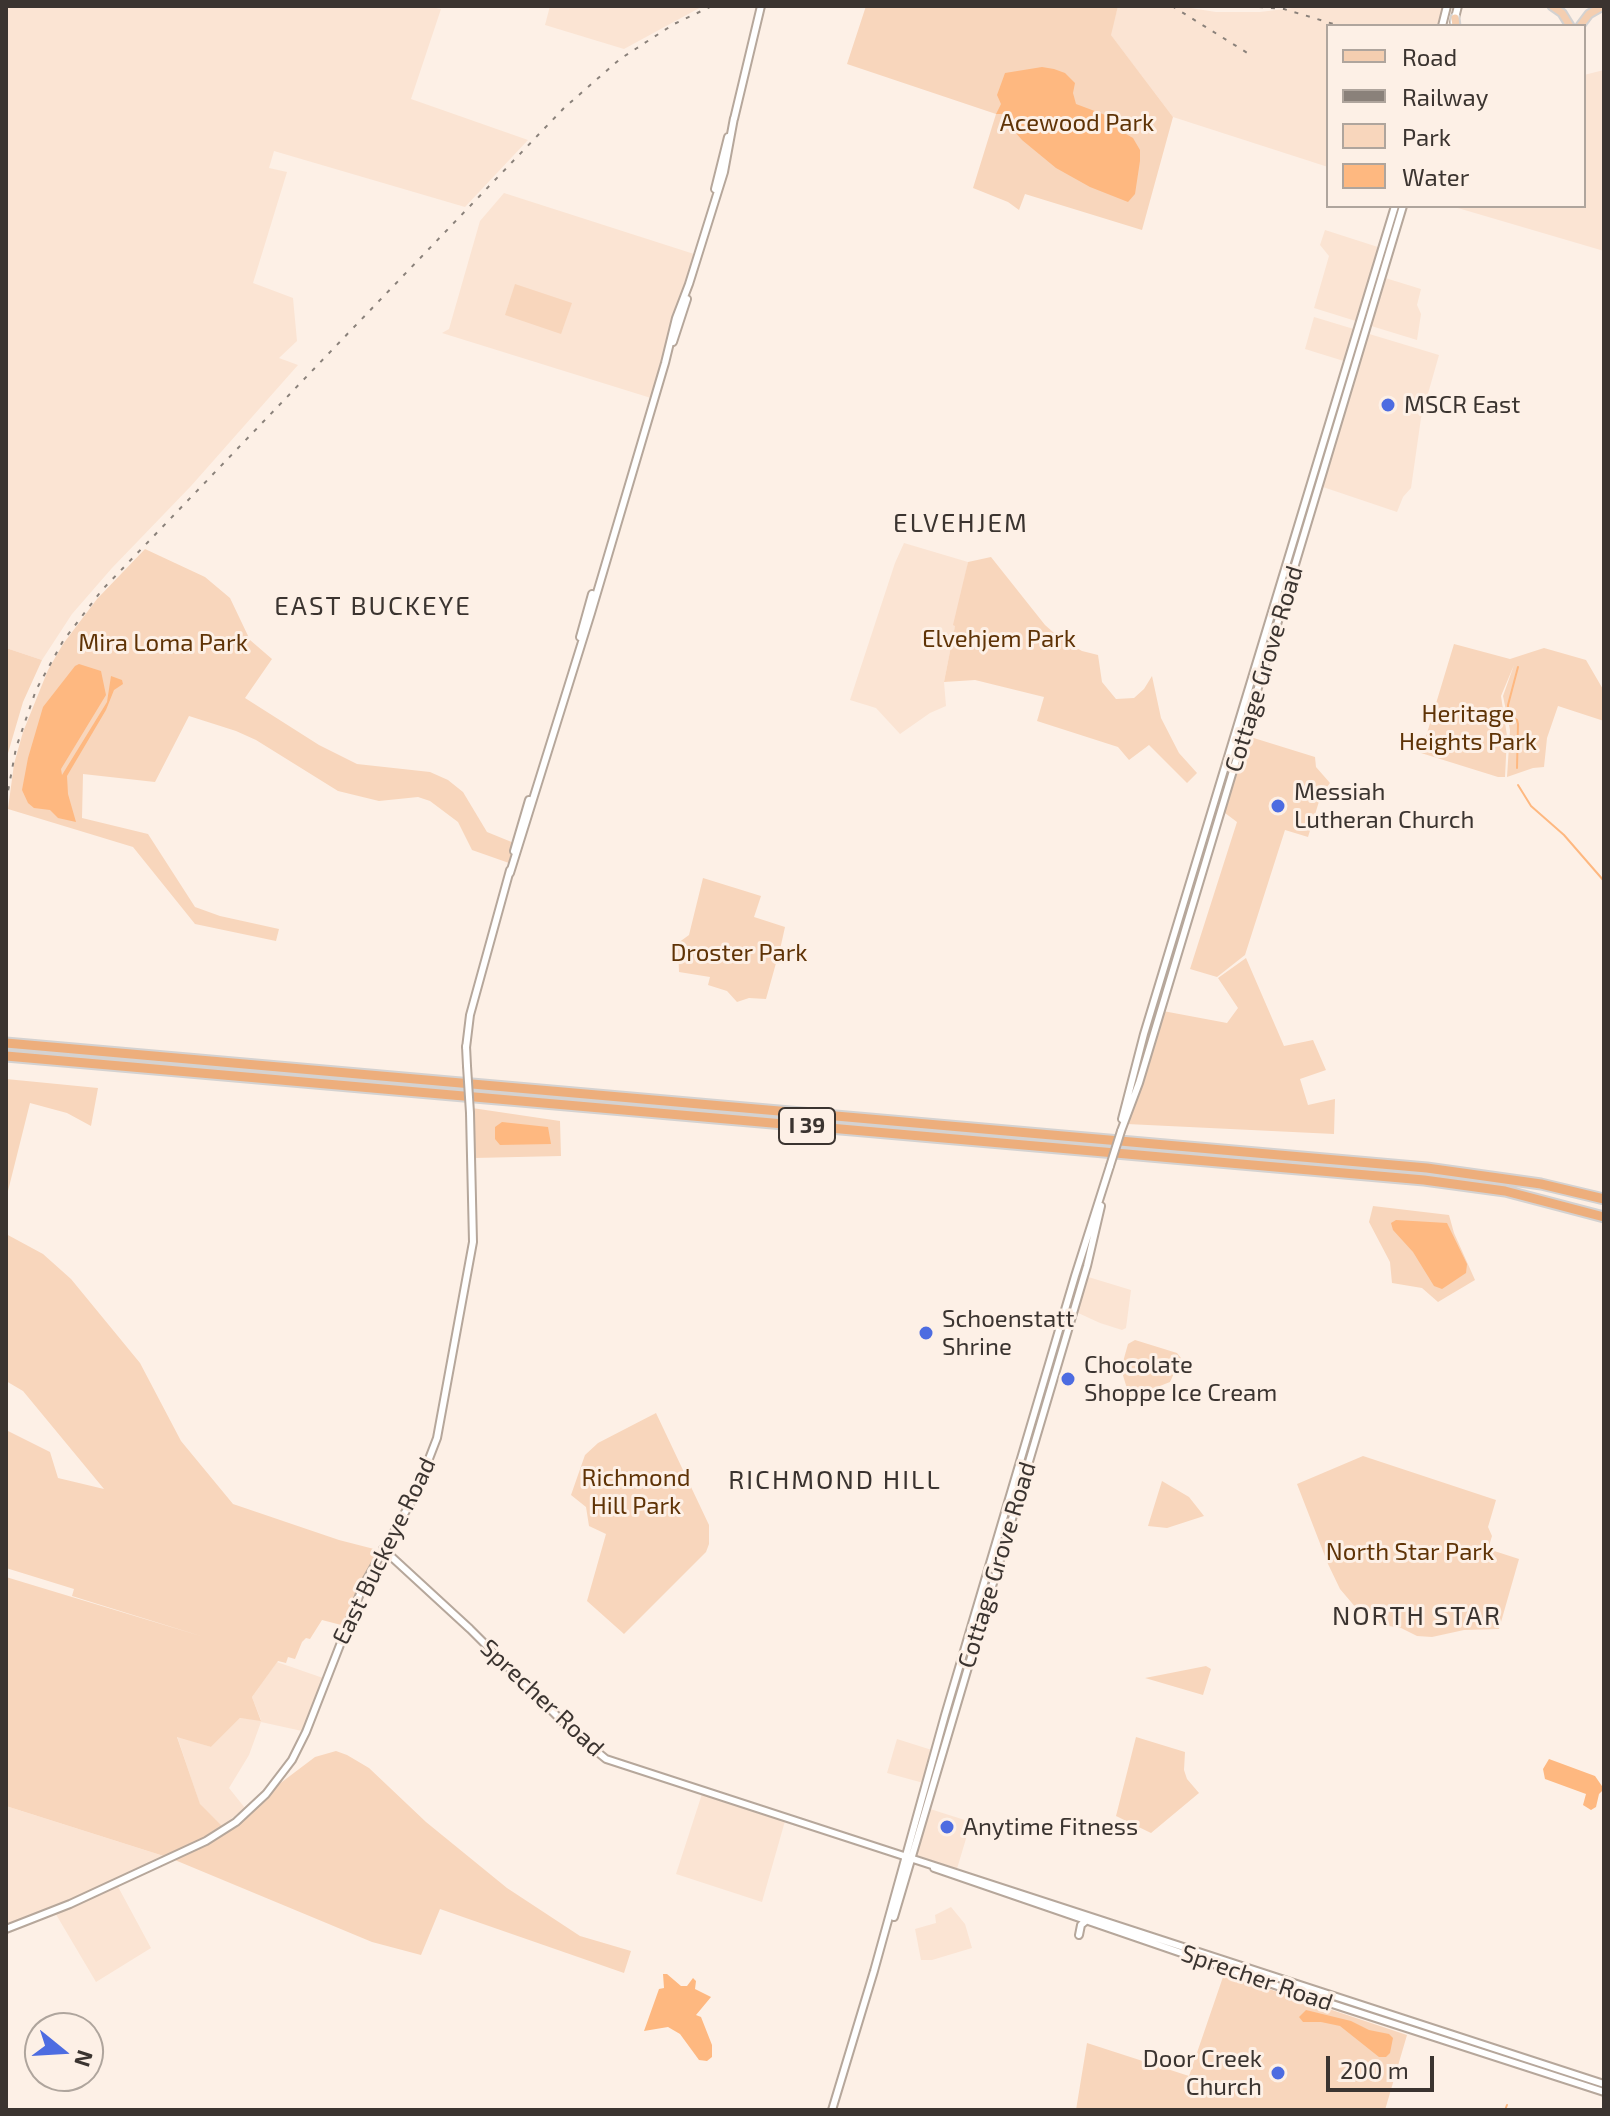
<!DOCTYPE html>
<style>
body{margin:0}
#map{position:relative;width:1610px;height:2116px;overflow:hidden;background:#fdf0e6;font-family:"Exo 2",sans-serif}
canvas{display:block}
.frame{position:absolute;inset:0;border:8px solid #3b3430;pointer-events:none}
.legend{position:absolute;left:1326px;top:24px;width:260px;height:184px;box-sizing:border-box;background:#fdf0e6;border:2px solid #afa59d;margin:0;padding:10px 14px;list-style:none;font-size:24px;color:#3b3430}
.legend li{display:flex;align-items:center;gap:16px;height:40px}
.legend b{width:40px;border:2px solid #afa59d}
.north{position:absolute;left:24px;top:2012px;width:80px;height:80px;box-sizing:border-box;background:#fdf0e6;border:2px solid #afa59d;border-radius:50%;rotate:108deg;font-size:22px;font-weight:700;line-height:32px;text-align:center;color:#3b3430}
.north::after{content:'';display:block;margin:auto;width:28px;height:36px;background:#4d6ce1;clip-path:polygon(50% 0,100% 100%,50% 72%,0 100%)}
.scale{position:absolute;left:1326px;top:2056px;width:108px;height:36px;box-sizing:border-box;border:4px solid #3b3430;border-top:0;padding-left:10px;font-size:24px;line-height:28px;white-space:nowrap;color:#3b3430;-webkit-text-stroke:6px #fdf0e6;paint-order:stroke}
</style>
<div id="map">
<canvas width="1610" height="2116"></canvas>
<div class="frame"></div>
<ul class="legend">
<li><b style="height:10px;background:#f4ceb0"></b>Road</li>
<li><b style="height:10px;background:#8a817a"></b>Railway</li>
<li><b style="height:22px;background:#f8d6bc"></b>Park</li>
<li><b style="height:22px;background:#feb880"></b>Water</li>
</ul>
<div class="north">N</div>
<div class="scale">200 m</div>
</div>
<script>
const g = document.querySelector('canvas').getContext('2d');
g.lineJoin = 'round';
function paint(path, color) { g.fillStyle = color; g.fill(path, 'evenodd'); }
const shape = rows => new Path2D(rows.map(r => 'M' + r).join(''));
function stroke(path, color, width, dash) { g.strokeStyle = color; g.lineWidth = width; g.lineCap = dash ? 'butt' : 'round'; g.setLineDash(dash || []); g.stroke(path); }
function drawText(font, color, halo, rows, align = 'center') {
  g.font = font + ' "Exo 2",sans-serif'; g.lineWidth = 6; g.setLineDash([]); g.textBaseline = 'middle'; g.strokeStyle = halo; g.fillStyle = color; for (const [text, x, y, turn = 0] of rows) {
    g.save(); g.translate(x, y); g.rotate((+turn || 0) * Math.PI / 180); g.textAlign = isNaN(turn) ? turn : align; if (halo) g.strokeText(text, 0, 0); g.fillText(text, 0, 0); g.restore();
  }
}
const built = shape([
 [6,6,426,6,441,9,411,99,528,140,465,207,274,151,269,168,287,172,253,283,293,298,297,341,279,358,298,365,191,486,112,568,72,614,42,660,6,648],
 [550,6,703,6,624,49,545,25],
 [1118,6,1178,6,1216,12,1260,12,1309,6,1437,6,1446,9,1442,26,1328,26,1328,167,1173,117,1110,34],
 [1604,70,1604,251,1451,206,1584,206,1584,75],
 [504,193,694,254,651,398,442,333,449,329,480,221],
 [1325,230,1381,248,1359,322,1314,308,1329,256,1320,245],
 [1382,277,1421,289,1417,305,1421,314,1417,340,1368,325],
 [1314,317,1357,330,1347,362,1305,349],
 [1366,333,1439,355,1421,418,1411,488,1403,497,1397,512,1320,486],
 [904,543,968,562,944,682,946,706,930,713,900,734,876,708,850,700,895,563],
 [1085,1276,1131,1290,1126,1328,1122,1330,1100,1323,1076,1312],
 [277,1662,323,1678,302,1731,261,1722,249,1755,229,1788,245,1808,222,1826,200,1805,177,1736,211,1747,240,1718,261,1720,252,1697],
 [897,1739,935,1751,927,1784,887,1773],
 [702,1794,785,1821,762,1902,676,1874],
 [6,1806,170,1858,116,1883,151,1948,96,1982,54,1911,6,1929],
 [927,1808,971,1822,956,1872,912,1859],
 [951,1907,965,1924,972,1948,932,1960,921,1960,915,1929,936,1923,935,1915]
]);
const green = shape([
 [866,6,1118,6,1111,35,1173,117,1142,230,1025,194,1019,210,1008,202,973,188,996,114,847,64],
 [515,284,572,303,561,334,505,315],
 [145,549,205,577,230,598,250,640,272,659,245,698,319,745,357,764,430,772,448,780,463,792,487,832,514,843,509,863,472,850,458,822,430,801,418,797,379,801,338,791,256,740,236,731,189,716,155,782,83,774,82,818,148,834,195,907,220,916,279,929,276,941,195,924,133,847,8,809,14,764,23,732,48,670,63,644,97,599],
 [991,557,1045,625,1062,640,1082,651,1098,655,1102,682,1116,699,1134,698,1144,689,1152,676,1161,718,1179,753,1197,773,1187,783,1149,745,1129,760,1118,747,1037,721,1044,697,975,680,944,682,955,626,953,625,968,562],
 [1454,644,1510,659,1544,648,1586,660,1604,691,1604,721,1558,706,1547,738,1544,767,1533,768,1507,777,1510,730,1503,696,1514,665,1501,696,1507,736,1505,777,1498,777,1421,753],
 [6,648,42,660,23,702,6,760],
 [1244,735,1315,757,1316,767,1330,783,1321,795,1308,837,1285,830,1245,955,1217,977,1190,969,1237,822,1221,810],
 [703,878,761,896,754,917,785,927,779,954,798,959,778,956,766,999,749,998,737,1002,727,991,708,985,710,977,679,972,678,943,689,935],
 [1246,958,1284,1046,1313,1040,1326,1070,1300,1079,1308,1105,1335,1099,1334,1134,1127,1124,1163,1011,1227,1023,1238,1008,1218,978],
 [6,1079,98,1088,91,1126,67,1113,30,1103,6,1199],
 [472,1108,560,1121,561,1156,474,1158],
 [1373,1206,1449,1215,1454,1233,1475,1280,1438,1302,1422,1288,1392,1283,1390,1262,1369,1222],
 [6,1234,43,1254,71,1279,140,1363,181,1441,233,1504,339,1540,374,1549,374,1552,380,1555,345,1626,322,1620,310,1639,306,1638,302,1642,295,1659,288,1657,286,1663,278,1661,252,1697,261,1721,240,1718,211,1747,177,1737,200,1804,222,1826,211,1832,212,1836,236,1822,266,1794,315,1757,336,1751,347,1755,369,1768,426,1822,507,1888,580,1936,631,1951,624,1973,440,1909,421,1955,372,1942,170,1858,6,1806,6,1577,204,1637,72,1596,74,1589,6,1568,6,1430,50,1452,58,1478,104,1489,23,1391,6,1381],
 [1135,1340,1177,1353,1181,1358,1170,1382,1132,1397,1129,1395,1121,1369,1128,1344],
 [656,1413,709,1525,709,1544,706,1552,624,1634,587,1601,606,1534,589,1526,586,1507,571,1495,585,1455,598,1443],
 [1363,1456,1496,1500,1488,1527,1492,1536,1488,1549,1519,1559,1499,1629,1464,1630,1432,1637,1417,1636,1401,1628,1383,1625,1357,1609,1340,1589,1328,1564,1297,1484],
 [1162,1481,1189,1497,1204,1516,1167,1528,1148,1526],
 [1206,1666,1211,1669,1203,1695,1145,1678],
 [1136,1737,1185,1752,1184,1770,1187,1779,1199,1793,1151,1833,1116,1816],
 [1224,1974,1407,2035,1385,2110,1076,2110,1087,2043,1189,2076]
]);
const water = shape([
 [1042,67,1054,69,1065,73,1075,83,1073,93,1076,104,1108,116,1119,130,1133,138,1140,150,1140,161,1135,194,1128,202,1090,187,1056,168,1022,140,1009,125,1007,114,996,114,1001,104,997,95,1005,73],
 [79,664,101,671,106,695,61,769,62,775,107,702,111,676,122,680,123,684,114,690,106,710,67,776,68,794,76,822,58,818,50,810,34,808,28,803,22,790,28,758,43,707,75,666],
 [502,1122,548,1127,551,1144,500,1145,495,1139,495,1127],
 [1396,1220,1447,1223,1467,1264,1466,1273,1442,1289,1434,1286,1413,1252,1393,1230,1391,1223],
 [1549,1759,1595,1776,1604,1789,1599,1794,1596,1807,1591,1810,1583,1805,1586,1794,1545,1779,1543,1769],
 [663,1974,667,1974,681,1986,687,1986,693,1978,696,1981,695,1989,711,1997,696,2015,701,2017,712,2045,712,2057,707,2061,699,2060,680,2034,668,2027,644,2031,659,1989,664,1988],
 [1306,2010,1351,2021,1369,2030,1389,2034,1393,2038,1390,2053,1386,2057,1379,2057,1340,2026,1321,2022,1303,2022,1299,2017]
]);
const stream = shape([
 [1517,768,1518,724,1517,720,1508,714,1508,705,1518,667],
 [1518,785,1531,806,1564,835,1604,881],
 [1505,2110,1507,2105]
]);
const secondary = shape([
 [1454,22,1458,6],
 [1442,26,1447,6],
 [734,119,761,6],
 [715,189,728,137],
 [689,284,724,172,734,118],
 [673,342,687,299],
 [580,637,592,594],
 [514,851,529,800],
 [510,873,591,613,665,363,676,318,689,284],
 [466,1046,467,1066],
 [466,1048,470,1015,510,870],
 [1122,1119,1144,1034,1395,206],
 [1121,1131,1139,1083,1403,206],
 [383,1549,470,1629,573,1732,606,1759,1604,2084],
 [934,1868,1292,1991,1604,2092],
 [894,1917,1087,1266,1101,1206],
 [6,1929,70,1904,206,1841,236,1822,266,1794,292,1760,306,1732,363,1586,415,1495,437,1438,473,1242,470,1113],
 [1079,1935,1081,1925,1087,1920],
 [832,2110,874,1971,945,1715,1075,1276,1110,1166]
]);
const primary = shape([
 [1552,6,1562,13,1570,26],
 [1455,18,1456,26],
 [1580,26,1589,14,1603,6]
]);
const motorway = shape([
 [6,1043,1427,1168,1541,1184,1604,1199],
 [6,1056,1424,1180,1505,1191,1604,1217]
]);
const rail = shape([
 [1172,6,1249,54],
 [1216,6,1270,6],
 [1259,7,1284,9,1340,26],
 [6,802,16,748,36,690,63,641,102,590,564,108,620,59,674,24,712,6]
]);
const secondaryBridge = shape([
 [467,1066,470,1113],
 [1110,1166,1121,1131]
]);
const markers = [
 [1388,405,8,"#4d6ce1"],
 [1278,806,8,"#4d6ce1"],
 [926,1333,8,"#4d6ce1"],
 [1068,1379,8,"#4d6ce1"],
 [947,1827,8,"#4d6ce1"],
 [1278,2073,8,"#4d6ce1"]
];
const shields = [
 [807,1126,56]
];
const shieldNames = [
 ["I 39",807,1126]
];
const parkNames = [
 ["Acewood Park",1077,123],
 ["Elvehjem Park",999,639],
 ["Mira Loma Park",163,643],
 ["Heritage",1468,714],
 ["Heights Park",1468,742],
 ["Droster Park",739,953],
 ["Richmond",636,1478],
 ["Hill Park",636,1506],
 ["North Star Park",1410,1552]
];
const poiNames = [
 ["MSCR East",1404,405],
 ["Messiah",1294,792],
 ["Lutheran Church",1294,820],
 ["Schoenstatt",942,1319],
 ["Shrine",942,1347],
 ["Chocolate",1084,1365],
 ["Shoppe Ice Cream",1084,1393],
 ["Anytime Fitness",963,1827],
 ["Door Creek",1262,2059,"right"],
 ["Church",1262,2087,"right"]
];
const streetNames = [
 ["Cottage Grove Road",1264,669,-73],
 ["East Buckeye Road",384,1551,-64],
 ["Cottage Grove Road",997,1565,-73],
 ["Sprecher Road",542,1698,43],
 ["Sprecher Road",1257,1978,19]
];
const neighbourhoodNames = [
 ["ELVEHJEM",961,523],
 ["EAST BUCKEYE",373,606],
 ["RICHMOND HILL",835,1480],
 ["NORTH STAR",1417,1616]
];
paint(built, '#fbe4d3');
paint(green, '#f8d6bc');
paint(water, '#feb880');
stroke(stream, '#feb880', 2);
stroke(secondary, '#b6a79b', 10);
stroke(primary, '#d4d2d1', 11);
stroke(motorway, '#d4d2d1', 13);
stroke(secondary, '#fff', 6);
stroke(primary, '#f4ceb0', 7);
stroke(motorway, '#edae7c', 9);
stroke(rail, '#8a817a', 2, [4, 8]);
stroke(secondaryBridge, '#b6a79b', 10, []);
stroke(secondaryBridge, '#fff', 6);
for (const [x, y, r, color] of markers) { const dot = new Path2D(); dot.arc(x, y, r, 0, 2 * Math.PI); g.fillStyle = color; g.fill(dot); stroke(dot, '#fdf0e6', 3); }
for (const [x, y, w] of shields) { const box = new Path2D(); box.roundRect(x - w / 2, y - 18, w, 36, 6); g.fillStyle = '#fdf0e6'; g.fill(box); stroke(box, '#3b3430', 2); }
drawText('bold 22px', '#3b3430', null, shieldNames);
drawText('24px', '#5f3306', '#fdf0e6', parkNames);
drawText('24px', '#3b3430', '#fdf0e6', poiNames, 'left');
drawText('24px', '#3b3430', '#fdf0e6', streetNames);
g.letterSpacing = '2px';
drawText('26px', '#3b3430', '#fdf0e6', neighbourhoodNames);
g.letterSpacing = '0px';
</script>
